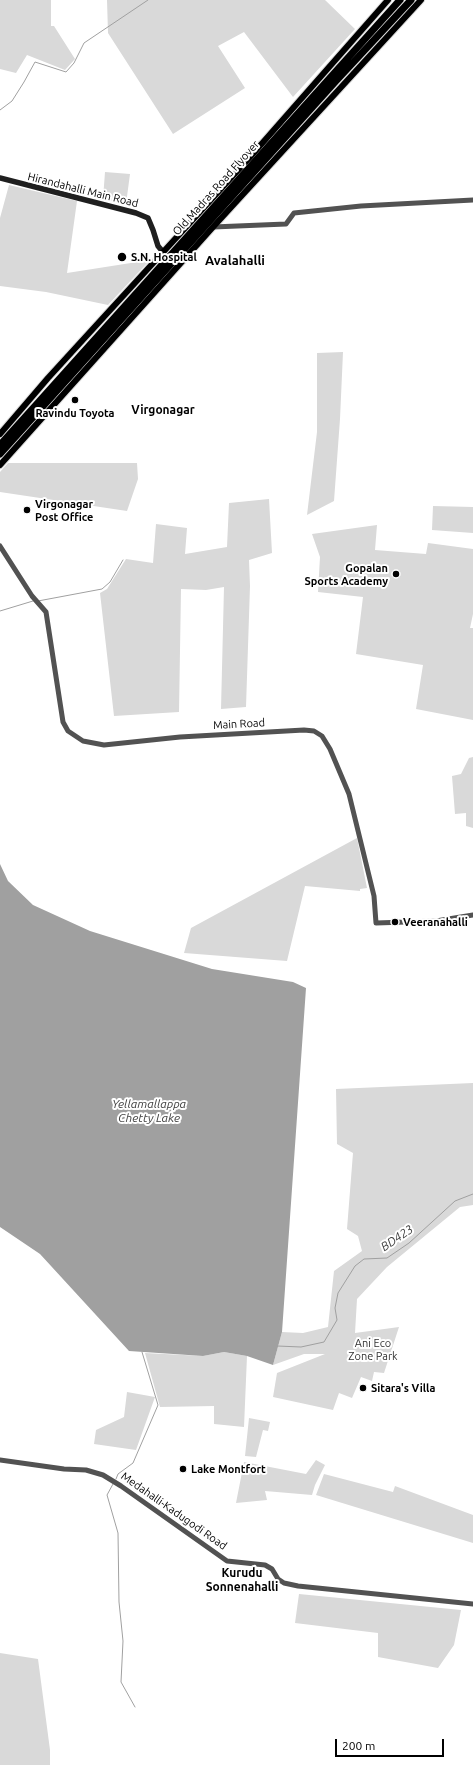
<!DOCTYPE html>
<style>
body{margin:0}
#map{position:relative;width:473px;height:1765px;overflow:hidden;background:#fff;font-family:Ubuntu,sans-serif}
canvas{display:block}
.scale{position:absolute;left:335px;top:1739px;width:109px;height:18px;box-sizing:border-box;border:2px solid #000;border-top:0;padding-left:5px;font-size:12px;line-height:14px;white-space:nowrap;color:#000;-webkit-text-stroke:3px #fff;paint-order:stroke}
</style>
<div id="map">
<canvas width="473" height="1765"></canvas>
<div class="scale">200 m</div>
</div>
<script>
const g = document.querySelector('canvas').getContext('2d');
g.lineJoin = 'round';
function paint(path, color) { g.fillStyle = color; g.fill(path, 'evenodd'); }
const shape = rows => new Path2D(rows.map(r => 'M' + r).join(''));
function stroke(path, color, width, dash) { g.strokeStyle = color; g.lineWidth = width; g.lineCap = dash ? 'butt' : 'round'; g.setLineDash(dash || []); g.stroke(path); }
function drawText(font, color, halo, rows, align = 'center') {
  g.font = font + ' Ubuntu,sans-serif'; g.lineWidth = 4; g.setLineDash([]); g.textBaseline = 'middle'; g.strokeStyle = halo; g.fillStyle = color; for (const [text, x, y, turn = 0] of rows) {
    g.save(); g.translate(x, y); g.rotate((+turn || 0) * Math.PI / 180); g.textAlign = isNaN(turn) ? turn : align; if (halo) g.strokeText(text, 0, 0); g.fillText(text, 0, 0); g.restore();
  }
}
const green = shape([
 [0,0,51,0,51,26,54,26,75,59,65,70,27,55,16,73,0,69],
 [107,0,325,0,355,29,293,97,244,32,218,46,245,88,173,134,108,33],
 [105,172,130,174,126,204,103,199],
 [9,185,77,201,67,273,150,260,108,305,46,292,0,286,0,218],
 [343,352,340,419,334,501,307,515,317,432,317,353],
 [8,463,137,463,138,479,127,511,0,492,0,472],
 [269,499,272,553,249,560,250,586,246,707,221,709,224,587,206,590,181,589,179,712,114,716,100,593,107,589,126,559,153,563,156,524,187,528,185,554,227,547,229,503],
 [433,506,473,507,473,533,432,530],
 [377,525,375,550,426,554,428,543,473,549,473,614,470,628,473,628,473,720,416,709,423,665,356,654,363,597,318,592,320,557,312,534],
 [473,757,473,828,466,826,466,813,455,814,452,776,461,774,469,758],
 [357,838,367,888,360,889,360,891,305,886,287,961,184,953,191,928],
 [473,1083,473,1205,460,1207,387,1267,357,1299,355,1333,399,1327,384,1373,374,1372,372,1381,361,1377,352,1398,339,1393,333,1410,273,1397,277,1373,325,1354,304,1354,273,1365,282,1332,303,1333,328,1327,334,1271,362,1251,358,1236,347,1229,353,1153,337,1144,336,1089],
 [224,1352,247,1356,244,1427,214,1424,214,1406,160,1407,145,1353,203,1356],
 [127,1392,155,1397,136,1450,94,1444,96,1430,124,1417],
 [249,1418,270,1422,268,1431,263,1430,256,1457,245,1456],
 [316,1460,325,1465,315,1485,312,1495,265,1491,267,1500,236,1503,244,1462,306,1474],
 [324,1474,393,1492,395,1486,473,1515,473,1543,316,1495],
 [299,1594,461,1610,454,1645,438,1668,378,1657,378,1633,295,1623],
 [0,1653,38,1659,50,1750,50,1765,0,1765]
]);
const water = shape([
 [0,864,8,881,33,905,90,931,212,969,293,982,306,988,282,1332,273,1365,247,1356,224,1352,203,1356,129,1351,40,1254,0,1227]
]);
const stream = shape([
 [0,110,12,101,24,82,35,62,66,72,74,63,84,43,148,0],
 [38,601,102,589,110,582,123,560],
 [0,611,33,601],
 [277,1346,301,1347,324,1342,337,1320,335,1308,338,1293,355,1266,364,1259,387,1258,409,1243,455,1201,473,1194],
 [116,1479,118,1474,133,1463,158,1405,142,1352],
 [113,1484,107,1495,118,1533,119,1602,123,1641,121,1682,135,1707]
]);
const tertiary = shape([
 [213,227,286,224,294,213,361,206,473,200],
 [0,546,32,596,46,612,63,722,68,731,83,741,104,745,180,737,304,730,314,731,322,736,330,749,349,794,374,896,376,923,436,921,473,915],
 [0,1460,64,1469,86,1470,103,1475,121,1486,227,1561,265,1565,272,1569,278,1579,284,1583,298,1586,473,1604]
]);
const secondary = shape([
 [0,178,136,213,148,218,153,230,158,246,163,252]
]);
const primary = shape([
 [0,434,48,378,251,156,388,0],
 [0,465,213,227,421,0]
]);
const trunk = shape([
 [0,445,400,0],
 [0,454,336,81,411,0]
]);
const markers = [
 [122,257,5,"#000"],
 [75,400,4,"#000"],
 [27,510,4,"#000"],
 [396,574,4,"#000"],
 [395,922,4,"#000"],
 [363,1388,4,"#000"],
 [183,1469,4,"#000"]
];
const streetNames = [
 ["Old Madras Road Flyover",216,188,-48],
 ["Hirandahalli Main Road",83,190,14],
 ["Main Road",239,724,-3],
 ["Medahalli-Kadugodi Road",174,1511,35]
];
const poiNames = [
 ["S.N. Hospital",131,257],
 ["Ravindu Toyota",75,413,"center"],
 ["Virgonagar",35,504],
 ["Post Office",35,517],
 ["Gopalan",388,568,"right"],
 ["Sports Academy",388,581,"right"],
 ["Veeranahalli",403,922],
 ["Sitara's Villa",371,1388],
 ["Lake Montfort",191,1469]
];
const parkNames = [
 ["Ani Eco",373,1343],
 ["Zone Park",373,1356]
];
const neighbourhoodNames = [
 ["Virgonagar",163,410],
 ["Kurudu",242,1573],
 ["Sonnenahalli",242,1587]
];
const waterNames = [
 ["Yellamallappa",149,1104],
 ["Chetty Lake",149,1118],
 ["BD423",397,1238,-34]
];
const quarterNames = [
 ["Avalahalli",235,261]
];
paint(green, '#d9d9d9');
paint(water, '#a0a0a0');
stroke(stream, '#a0a0a0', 1);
stroke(primary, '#dbdbdb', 8);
stroke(trunk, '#dbdbdb', 8);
stroke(tertiary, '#525252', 5);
stroke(secondary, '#1f1f1f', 5.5);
stroke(primary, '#000', 6);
stroke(trunk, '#000', 7);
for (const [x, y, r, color] of markers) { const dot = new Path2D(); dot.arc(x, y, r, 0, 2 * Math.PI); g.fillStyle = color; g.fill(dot); stroke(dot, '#fff', 1.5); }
drawText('11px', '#000', '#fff', streetNames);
drawText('bold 11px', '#000', '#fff', poiNames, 'left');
drawText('11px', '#303030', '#fff', parkNames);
drawText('bold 12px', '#000', '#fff', neighbourhoodNames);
drawText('italic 12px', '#414141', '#fff', waterNames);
drawText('bold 13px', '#000', '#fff', quarterNames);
</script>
